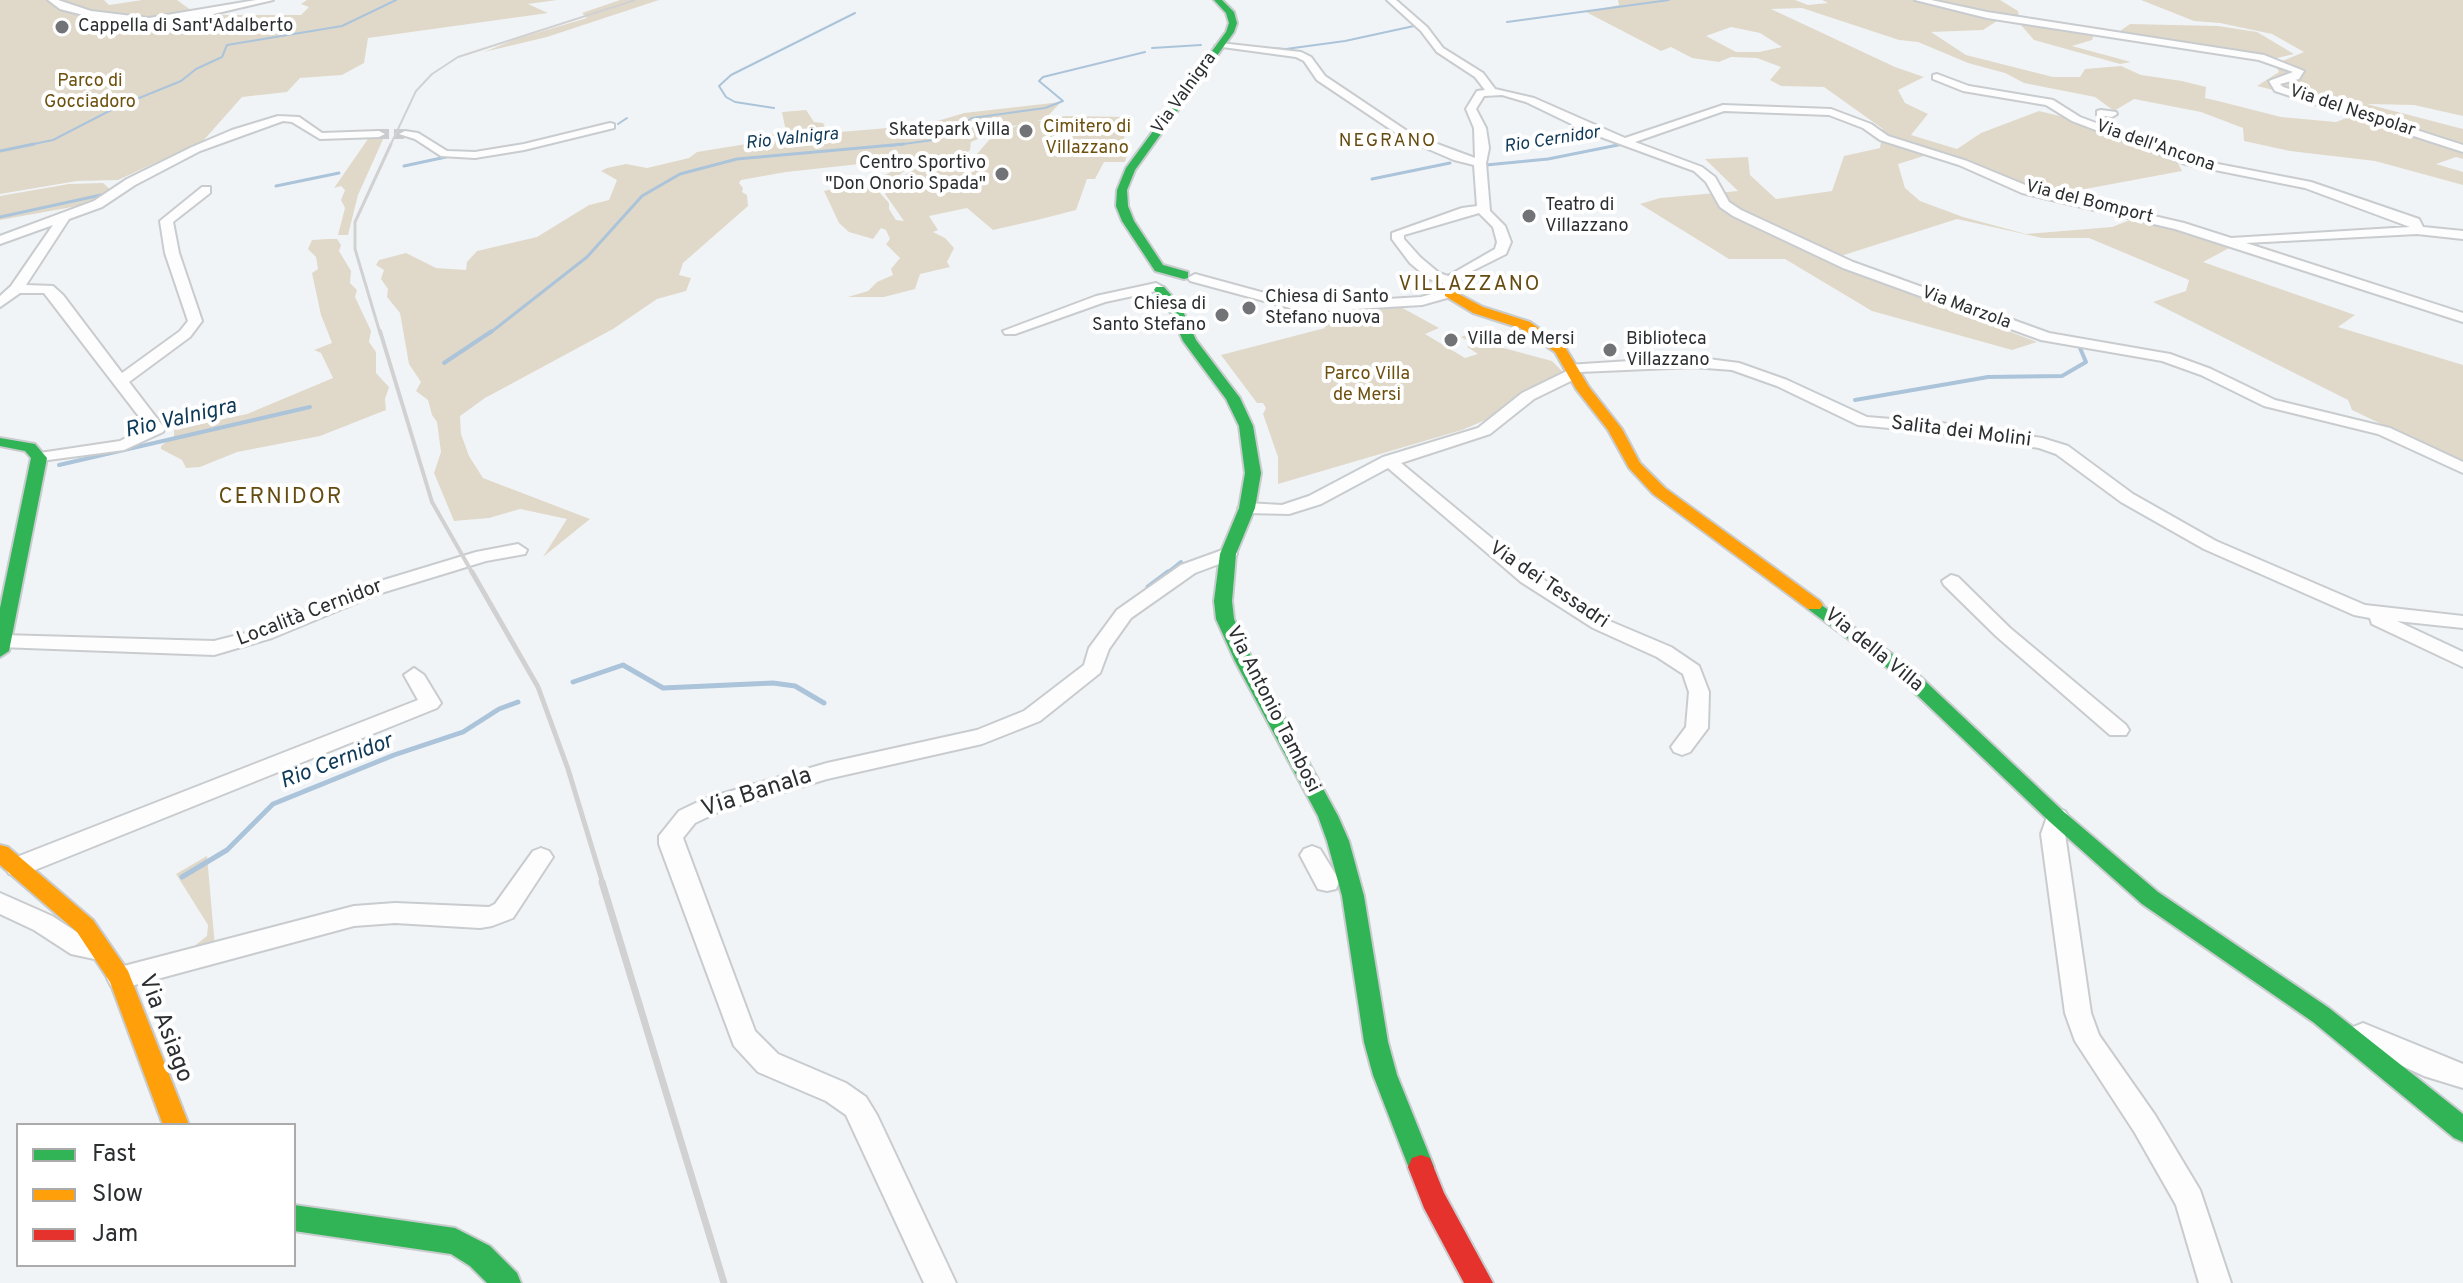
<!DOCTYPE html>
<meta charset="utf-8">
<style>
body{margin:0}
#map{position:relative;width:2463px;height:1283px;overflow:hidden;background:#f1f4f7;font-family:Overpass,sans-serif}
canvas{display:block}
.legend{position:absolute;left:16px;top:1123px;width:280px;height:144px;box-sizing:border-box;background:#fff;border:2px solid #ababac;margin:0;padding:10px 14px;list-style:none;font-size:24px;color:#2c2e30}
.legend li{display:flex;align-items:center;gap:16px;height:40px}
.legend b{width:40px;border:2px solid #ababac}
</style>
<div id="map">
<canvas width="2463" height="1283"></canvas>
<ul class="legend">
<li><b style="height:10px;background:#30b455"></b>Fast</li>
<li><b style="height:10px;background:#ff9f0a"></b>Slow</li>
<li><b style="height:10px;background:#e5322d"></b>Jam</li>
</ul>
</div>
<script>
const g = document.querySelector('canvas').getContext('2d');
g.lineJoin = 'round';
function paint(path, color) { g.fillStyle = color; g.fill(path, 'evenodd'); }
const shape = rows => new Path2D(rows.map(r => 'M' + r).join(''));
function stroke(path, color, width, dash) { g.strokeStyle = color; g.lineWidth = width; g.lineCap = dash ? 'butt' : 'round'; g.setLineDash(dash || []); g.stroke(path); }
function drawText(font, color, halo, rows, align = 'center') {
  g.font = font + ' Overpass,sans-serif'; g.lineWidth = 8; g.setLineDash([]); g.textBaseline = 'middle'; g.strokeStyle = halo; g.fillStyle = color; for (const [text, x, y, turn = 0] of rows) {
    g.save(); g.translate(x, y); g.rotate((+turn || 0) * Math.PI / 180); g.textAlign = isNaN(turn) ? turn : align; if (halo) g.strokeText(text, 0, 0); g.fillText(text, 0, 0); g.restore();
  }
}
const green = shape([
 [0,0,104,0,109,5,142,0,177,0,195,13,227,15,301,15,309,7,301,4,307,0,557,0,528,4,548,13,368,38,364,63,342,75,300,78,287,92,242,97,203,141,118,180,77,181,0,194],
 [620,0,659,0,547,37,484,52,516,39,587,18,582,13],
 [1618,0,1795,0,1808,5,1828,3,1822,0,2000,0,2018,11,2019,16,2031,21,2094,35,2092,40,2072,46,2131,62,2120,64,2034,40,2020,24,1997,21,1983,30,1931,32,1966,55,2053,77,2080,77,2085,69,2121,66,2141,75,2182,81,2206,87,2205,98,2222,102,2281,117,2336,122,2362,112,2257,86,2279,72,2275,64,2304,52,2272,34,2220,23,2194,21,2141,0,2463,0,2463,116,2414,105,2367,104,2463,129,2463,159,2456,157,2436,164,2463,172,2463,185,2375,161,2290,151,2244,141,2243,128,2201,112,2134,99,2114,111,2095,97,2024,83,2005,73,1968,63,1918,42,1899,40,1802,8,1771,9,1895,67,1924,77,1898,90,1905,103,1928,114,1911,135,1957,149,1981,133,2039,111,2064,117,2177,161,2182,171,2053,195,1940,151,1898,164,1905,188,1920,201,1963,217,2026,234,2112,227,2138,217,2231,247,2203,262,2355,315,2338,327,2463,365,2463,469,2402,434,2352,410,2348,400,2153,302,2186,291,2189,280,2089,238,2042,238,1957,219,1825,261,2037,342,2012,350,1872,311,1785,259,1729,259,1640,204,1660,198,1738,191,1705,159,1748,157,1750,175,1776,199,1832,191,1844,156,1880,148,1883,129,1824,87,1781,86,1770,80,1781,67,1757,58,1731,57,1719,62,1692,58,1671,47,1661,51,1586,12,1619,5],
 [1731,27,1760,33,1782,47,1759,52,1736,52,1706,36],
 [2130,24,2218,26,2257,32,2294,54,2273,59,2220,47,2116,34],
 [1061,102,1046,118,1037,121,1061,119,1063,116,1131,117,1123,141,1131,142,1125,162,1104,162,1095,179,1087,179,1076,210,1037,220,993,230,967,208,929,216,938,230,933,232,945,238,954,248,947,262,950,267,920,274,915,289,884,297,848,297,868,291,877,282,893,275,891,269,900,258,886,244,890,239,886,230,881,228,873,239,849,232,839,223,824,191,875,180,891,172,869,163,786,172,741,180,739,183,743,188,742,192,747,195,748,206,683,263,679,275,691,278,686,291,657,299,613,329,485,398,460,416,461,434,469,456,483,478,590,519,543,557,567,519,520,509,489,518,454,521,434,473,441,452,437,422,432,415,428,400,416,391,421,382,409,364,400,313,387,297,388,289,381,279,384,270,376,265,379,260,406,253,436,268,466,270,467,262,477,251,537,237,589,205,609,200,617,180,601,171,607,168,626,164,647,168,689,158,697,152,765,141,760,136,786,132,782,112,806,110,814,122,823,123,828,133,924,125,964,113],
 [1018,125,989,140,976,155,915,169,898,179,885,194,904,221,896,220,889,209,889,203,879,192,909,167,965,155,970,150,971,142,1003,128],
 [385,135,358,195,348,235,338,235,345,208,341,200,345,190,341,186,334,188,370,136],
 [103,183,112,191,89,204,0,220,0,196,69,184],
 [328,239,337,239,341,245,339,251,351,271,350,283,357,290,355,297,371,331,369,342,376,352,376,373,389,387,385,399,386,410,320,436,237,452,200,467,186,468,182,460,161,449,161,446,174,436,174,430,247,414,333,378,321,353,314,350,332,343,321,315,312,273,318,269,316,257,308,249,312,240],
 [1397,305,1439,328,1425,334,1465,358,1478,354,1467,347,1472,343,1461,337,1475,332,1486,337,1482,339,1496,346,1552,361,1563,372,1522,393,1502,413,1462,430,1278,484,1278,457,1263,414,1266,408,1263,403,1257,403,1221,355,1325,328,1321,322],
 [207,856,215,947,179,958,207,936,208,925,176,874]
]);
const streamFar3 = shape([
 [1507,22,1669,0],
 [1253,47,1286,49,1345,41,1414,26],
 [1152,48,1201,45],
 [774,108,735,102,726,97,719,86,731,75,855,13],
 [618,124,627,118],
 [24,146,53,140,117,107,181,81,196,69,222,57,227,45,342,26,396,0],
 [889,146,933,140,972,118,1045,108,1063,101,1039,81,1043,77,1145,52],
 [1613,146,1623,144]
]);
const streamFar2 = shape([
 [0,151,34,144],
 [1486,165,1548,159,1623,144],
 [404,166,446,157],
 [1372,179,1450,163],
 [276,186,339,173],
 [0,217,101,195],
 [490,333,587,257,642,196,680,174,737,159,904,144]
]);
const streamFar1 = shape([
 [444,363,492,331],
 [1855,400,1988,377,2062,376,2086,362,2080,348],
 [59,465,310,407],
 [1166,574,1181,562]
]);
const stream = shape([
 [1148,587,1168,572],
 [573,682,623,665,663,688,773,683,795,686,824,703],
 [182,877,227,850,273,804,394,755,463,732,499,709,518,702]
]);
const streetTunnel = shape([
 [379,134,405,134]
]);
const street = shape([
 [48,0,58,0,91,11,149,18,256,0,273,0,192,19,149,24,91,17,60,9,48,0],
 [1387,0,1396,0,1427,27,1443,48,1483,73,1495,89,1534,98,1625,138,1723,105,1831,109,1871,124,1888,136,1967,161,2030,187,2184,223,2231,238,2410,227,2305,188,2185,164,2072,121,2046,105,1963,91,1933,79,1933,75,1937,74,1969,86,2053,100,2080,117,2192,159,2311,182,2419,219,2423,227,2463,231,2463,239,2417,234,2246,243,2463,313,2463,322,2175,229,2022,193,1959,165,1880,140,1863,128,1829,115,1724,111,1635,142,1702,167,1715,177,1729,202,1741,210,1853,262,2049,333,2170,354,2211,369,2275,400,2390,428,2463,462,2463,473,2378,434,2264,406,2201,375,2162,361,2041,340,1843,268,1733,216,1720,207,1706,182,1694,171,1590,133,1526,102,1502,95,1484,96,1476,109,1486,128,1489,148,1486,163,1490,211,1505,226,1511,242,1506,254,1472,271,1457,282,1454,296,1422,305,1305,312,1190,281,1188,278,1195,274,1305,304,1421,297,1442,291,1443,283,1429,279,1410,263,1392,239,1392,233,1462,208,1477,206,1474,165,1454,160,1405,139,1317,80,1304,61,1296,57,1215,46,1220,43,1301,52,1311,57,1325,76,1413,135,1475,158,1474,128,1466,109,1477,91,1485,90,1475,77,1437,52,1421,31,1387,0],
 [1479,213,1493,227,1497,242,1495,249,1448,276,1439,273,1420,257,1404,239,1404,235,1479,213],
 [1915,0,1931,0,1987,12,2264,55,2304,71,2299,79,2280,84,2283,87,2463,145,2463,152,2275,91,2269,81,2293,72,2259,60,1987,18,1915,0],
 [2101,110,2116,112,2117,114,2112,117,2097,115,2097,111,2101,110],
 [278,116,299,117,322,133,379,131,385,134,379,137,320,139,292,122,283,121,200,151,135,185,102,207,69,219,26,285,53,286,63,295,122,373,180,331,188,321,165,253,160,221,202,187,210,187,210,193,173,222,179,253,202,321,190,337,129,382,165,429,163,432,124,450,33,462,31,458,33,454,120,441,147,427,44,293,20,293,0,307,0,296,11,286,53,225,0,244,0,236,94,201,127,179,192,147,232,130,278,116],
 [610,123,614,124,614,128,524,150,475,158,441,156,415,139,399,134,405,131,418,133,447,151,475,152,524,144,610,123],
 [1156,283,1163,287,1161,290,1105,302,1015,334,1005,334,1003,331,1096,296,1156,283],
 [1693,357,1739,363,1787,380,1867,417,1941,423,2042,438,2068,446,2133,494,2216,541,2365,605,2463,616,2463,628,2397,621,2463,652,2463,667,2372,624,2370,618,2354,615,2204,549,2121,502,2056,454,2039,448,1941,433,1858,425,1777,386,1732,370,1693,367,1580,372,1579,377,1534,399,1490,434,1401,463,1535,574,1607,620,1671,647,1699,666,1709,692,1708,728,1690,752,1682,755,1674,752,1671,747,1686,727,1689,692,1683,674,1657,657,1593,628,1521,582,1388,468,1321,504,1289,514,1247,513,1238,508,1247,503,1282,505,1309,496,1383,457,1478,428,1522,393,1567,371,1564,368,1567,365,1693,357],
 [518,544,527,550,525,554,486,561,378,594,272,638,214,655,0,647,2,635,214,641,258,630,364,586,476,552,518,544],
 [1228,548,1235,550,1237,554,1235,558,1195,573,1131,618,1109,649,1100,673,1040,721,982,744,827,779,720,811,695,823,683,838,755,1031,778,1054,846,1083,866,1097,877,1115,956,1283,924,1283,846,1115,826,1101,758,1072,734,1046,659,844,659,836,679,811,704,799,827,763,977,730,1024,711,1084,665,1089,648,1117,610,1181,565,1228,548],
 [1951,575,1958,577,2010,628,2126,725,2129,730,2126,735,2110,735,1996,636,1944,585,1942,581,1951,575],
 [414,668,424,675,441,703,437,708,25,874,17,876,9,874,5,867,9,860,418,700,404,675,414,668],
 [2057,808,2065,811,2069,817,2065,834,2091,1013,2099,1035,2155,1115,2200,1190,2231,1283,2199,1283,2176,1205,2135,1133,2075,1041,2065,1013,2041,834,2049,811,2057,808],
 [1312,846,1320,849,1336,875,1339,882,1336,889,1327,891,1318,889,1300,855,1304,849,1312,846],
 [541,848,549,851,553,857,549,863,513,918,492,926,480,928,395,923,354,926,120,989,111,986,107,978,111,970,120,967,354,906,395,903,489,907,495,904,533,851,541,848],
 [0,893,52,916,86,938,108,943,112,950,108,957,99,960,71,954,34,930,0,914,0,893],
 [2363,1023,2463,1064,2463,1088,2424,1076,2353,1043,2350,1035,2353,1027,2363,1023]
]);
const fast = shape([
 [1214,0,1222,0,1234,12,1237,23,1234,32,1135,170,1127,190,1128,206,1134,221,1163,265,1188,272,1188,278,1184,279,1155,271,1122,221,1116,206,1117,190,1126,168,1226,32,1229,23,1226,13,1214,0],
 [1156,287,1164,287,1180,305,1196,340,1240,398,1253,426,1261,473,1255,508,1236,554,1232,601,1234,619,1253,661,1338,816,1349,841,1364,896,1388,1042,1397,1075,1434,1167,1430,1176,1421,1179,1412,1176,1373,1075,1364,1042,1342,896,1327,841,1318,816,1235,661,1216,619,1214,601,1220,554,1239,508,1245,473,1239,426,1226,399,1183,341,1169,309,1154,290,1156,287],
 [0,438,35,444,47,458,9,651,0,657,0,608,31,458,25,451,0,446,0,438],
 [1814,600,1908,665,2064,812,2158,892,2329,1008,2463,1114,2463,1142,2454,1138,2313,1022,2142,904,2050,822,1894,673,1808,609,1805,605,1808,601,1814,600],
 [294,1205,455,1228,490,1246,517,1273,521,1283,487,1283,470,1266,451,1254,294,1231,294,1205]
]);
const slow = shape([
 [1449,289,1483,307,1530,322,1565,347,1589,387,1622,429,1640,463,1665,488,1820,601,1823,605,1820,609,1808,609,1653,494,1629,468,1608,430,1576,389,1555,352,1520,328,1473,313,1445,296,1445,290,1449,289],
 [0,845,8,847,93,920,128,971,189,1125,163,1125,110,982,77,932,0,865,0,845]
]);
const jam = shape([
 [1421,1155,1430,1158,1444,1193,1493,1283,1464,1283,1424,1208,1408,1167,1412,1158,1421,1155]
]);
const railFar4 = shape([
 [390,146,416,91,432,74,458,57,635,0]
]);
const railFar3 = shape([
 [380,333,355,249,355,222,391,144]
]);
const railFar2 = shape([
 [380,331,432,502,473,574]
]);
const railFar1 = shape([
 [472,572,538,687,568,769,603,884]
]);
const rail = shape([
 [602,882,724,1283]
]);
const markers = [
 [62,27,8,"#717376"],
 [1026,131,8,"#717376"],
 [1002,174,8,"#717376"],
 [1529,216,8,"#717376"],
 [1249,308,8,"#717376"],
 [1222,315,8,"#717376"],
 [1451,340,8,"#717376"],
 [1610,350,8,"#717376"]
];
const farPoinames = [
 ["Cappella di Sant'Adalberto",78,27],
 ["Skatepark Villa",1010,131,"right"],
 ["Centro Sportivo",986,164,"right"],
 ["\"Don Onorio Spada\"",986,185,"right"],
 ["Teatro di",1545,206],
 ["Villazzano",1545,227],
 ["Chiesa di Santo",1265,298],
 ["Stefano nuova",1265,319],
 ["Chiesa di",1206,305,"right"],
 ["Santo Stefano",1206,326,"right"],
 ["Villa de Mersi",1467,340],
 ["Biblioteca",1626,340],
 ["Villazzano",1626,361]
];
const farParknames = [
 ["Parco di",90,82],
 ["Gocciadoro",90,103],
 ["Cimitero di",1087,128],
 ["Villazzano",1087,149],
 ["Parco Villa",1367,375],
 ["de Mersi",1367,396]
];
const farStreetnames = [
 ["Via Valnigra",1185,94,-54],
 ["Via del Nespolar",2352,112,18],
 ["Via dell'Ancona",2155,147,19],
 ["Via del Bomport",2089,203,14],
 ["Via Marzola",1966,309,20]
];
const farWaternames = [
 ["Rio Valnigra",792,140,-6],
 ["Rio Cernidor",1552,141,-9]
];
const farNeighbourhoodnames = [
 ["NEGRANO",1388,142]
];
const farQuarternames = [
 ["VILLAZZANO",1470,286]
];
const streetNames = [
 ["Salita dei Molini",1961,433,7],
 ["Via dei Tessadri",1548,586,34],
 ["Località Cernidor",310,614,-21],
 ["Via della Villa",1873,651,39],
 ["Via Antonio Tambosi",1272,710,63]
];
const waterNames = [
 ["Rio Valnigra",181,420,-13],
 ["Rio Cernidor",337,763,-21]
];
const neighbourhoodNames = [
 ["CERNIDOR",281,499]
];
const nearStreetnames = [
 ["Via Banala",757,794,-18],
 ["Via Asiago",164,1029,69]
];
paint(green, '#e0d9ca');
stroke(streamFar3, '#abc4da', 2);
stroke(streamFar2, '#abc4da', 3);
stroke(streamFar1, '#abc4da', 4);
stroke(stream, '#abc4da', 5);
stroke(streetTunnel, '#cacccf', 10, [10, 5]);
stroke(street, '#c9ccce', 4);
stroke(fast, '#c9ccce', 4);
stroke(slow, '#c9ccce', 4);
stroke(jam, '#c9ccce', 4);
paint(street, '#fdfdfe');
paint(fast, '#30b455');
paint(slow, '#ff9f0a');
paint(jam, '#e5322d');
stroke(railFar4, '#d1d1d2', 2);
stroke(railFar3, '#d1d1d2', 3);
stroke(railFar2, '#d1d1d2', 4);
stroke(railFar1, '#d1d1d2', 5);
stroke(rail, '#d1d1d2', 7);
for (const [x, y, r, color] of markers) { const dot = new Path2D(); dot.arc(x, y, r, 0, 2 * Math.PI); g.fillStyle = color; g.fill(dot); stroke(dot, '#fff', 3); }
drawText('18px', '#2c2e30', '#fff', farPoinames, 'left');
drawText('18px', '#6d500d', '#fff', farParknames);
drawText('18px', '#2c2e30', '#fff', farStreetnames);
drawText('italic 18px', '#0e3957', '#fff', farWaternames);
g.letterSpacing = '2px';
drawText('18px', '#654b11', '#fff', farNeighbourhoodnames);
g.letterSpacing = '0px';
g.letterSpacing = '2px';
drawText('20px', '#654b11', '#fff', farQuarternames);
g.letterSpacing = '0px';
drawText('20px', '#2c2e30', '#fff', streetNames);
drawText('italic 22px', '#0e3957', '#fff', waterNames);
g.letterSpacing = '2px';
drawText('22px', '#654b11', '#fff', neighbourhoodNames);
g.letterSpacing = '0px';
drawText('24px', '#2c2e30', '#fff', nearStreetnames);
</script>
